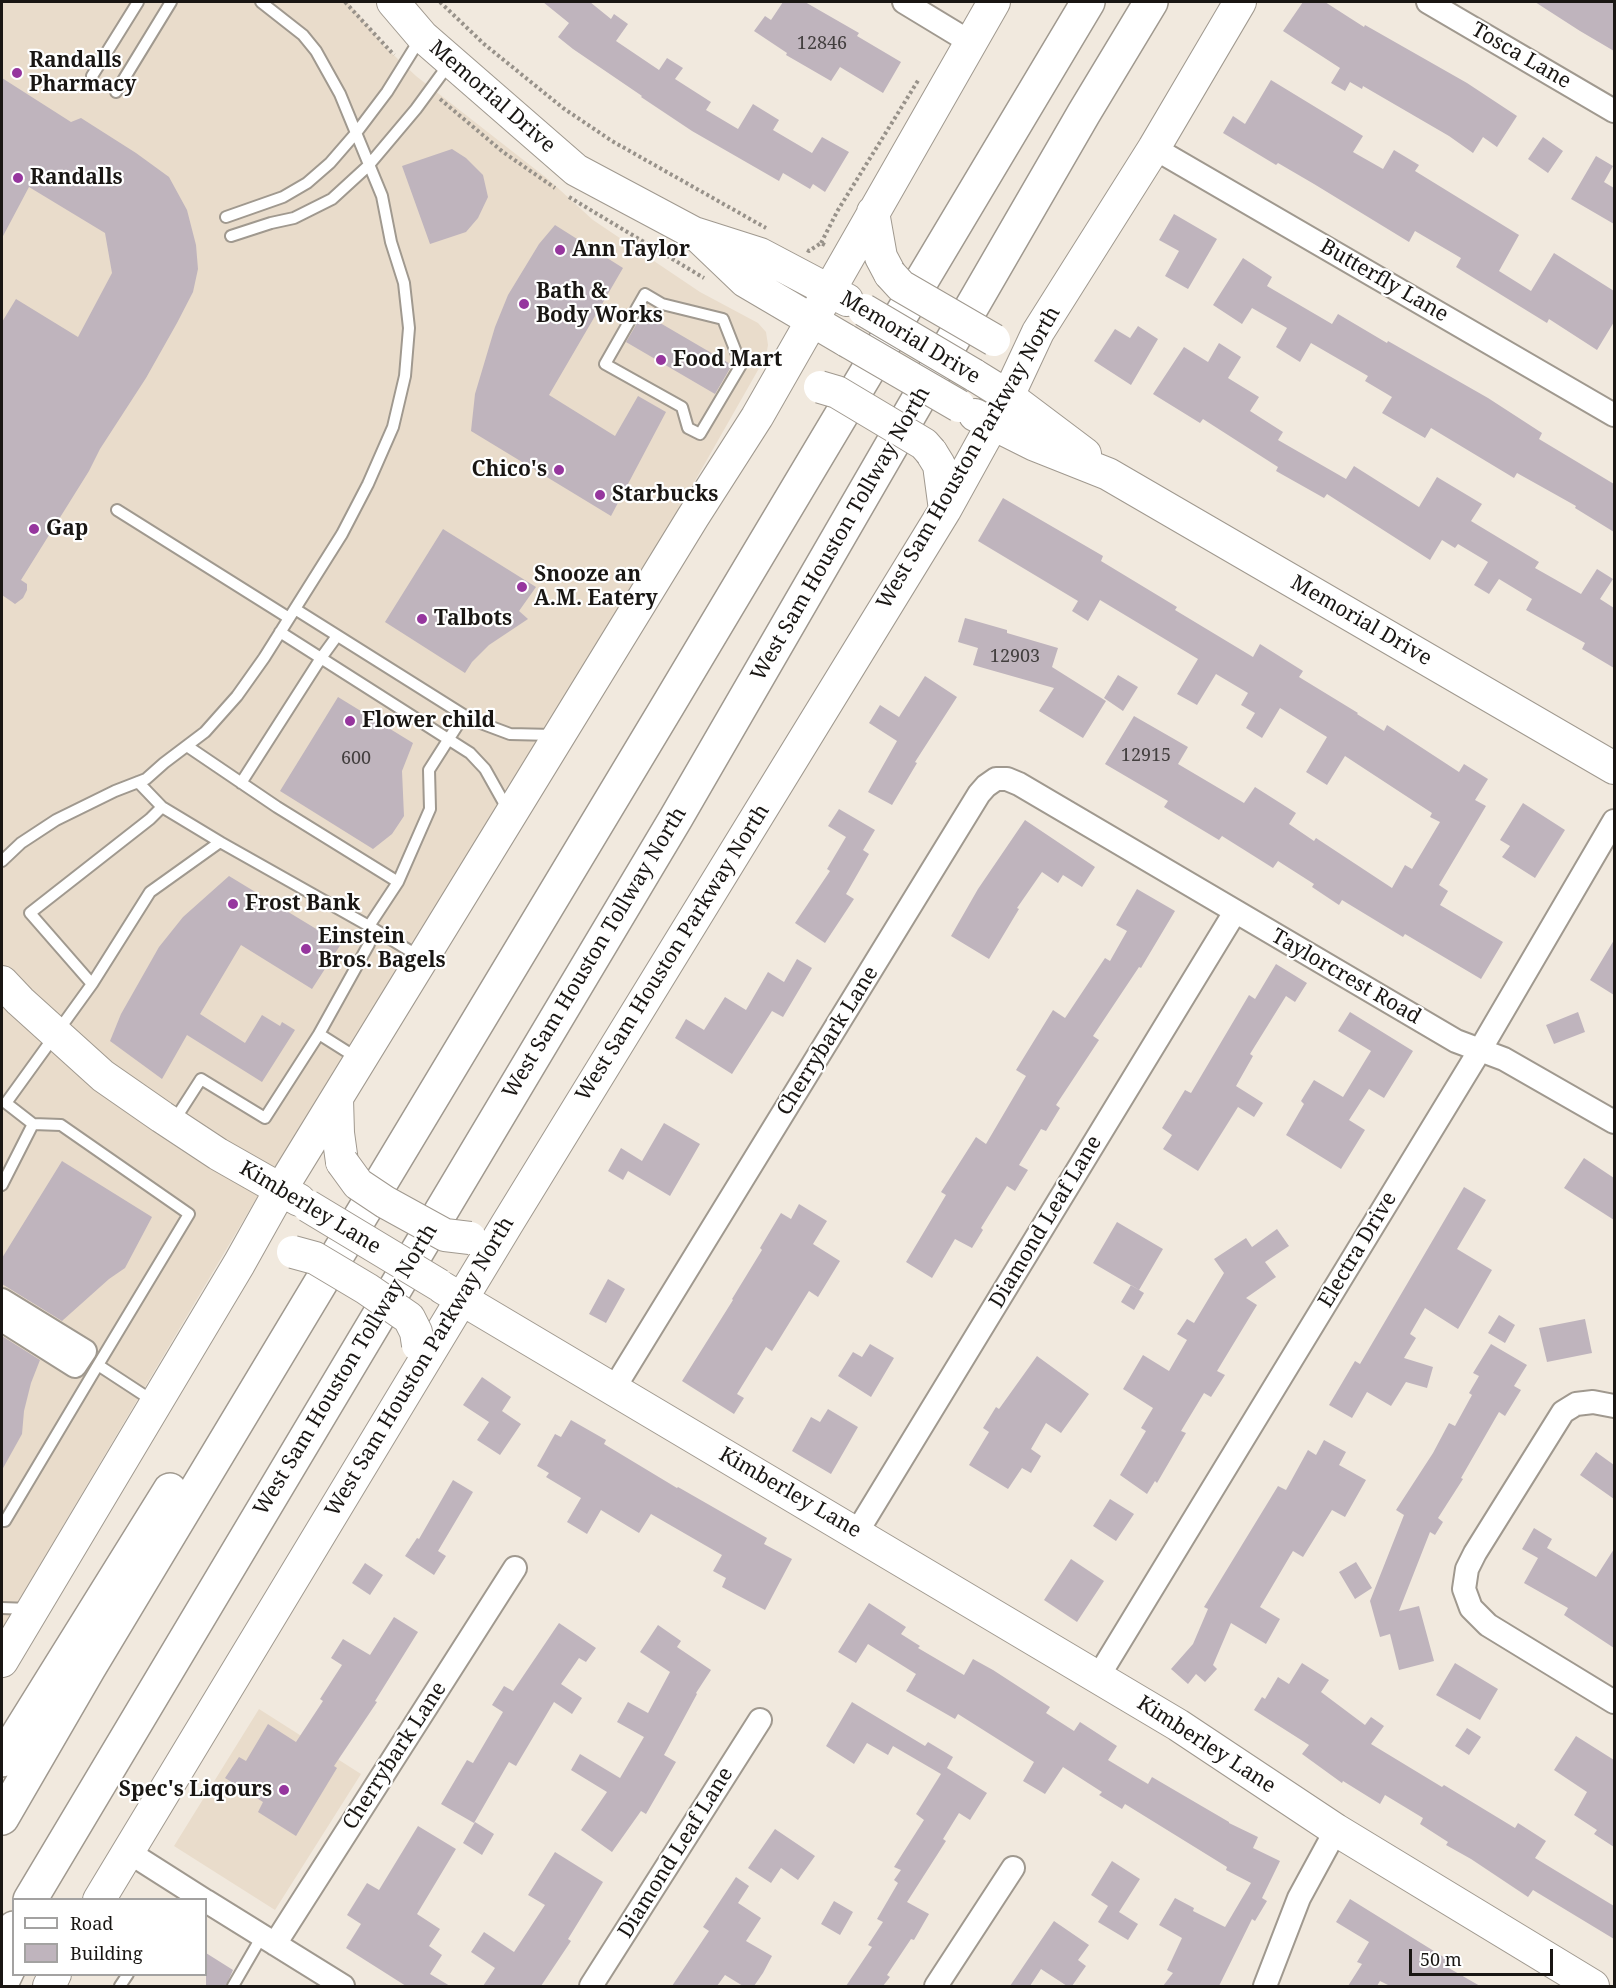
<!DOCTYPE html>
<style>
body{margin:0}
#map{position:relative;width:1616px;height:1988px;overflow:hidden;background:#f1e9de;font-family:"Noto Serif",serif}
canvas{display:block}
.frame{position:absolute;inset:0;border:3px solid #191613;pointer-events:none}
.legend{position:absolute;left:12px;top:1898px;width:195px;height:78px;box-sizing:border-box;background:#fff;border:2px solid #a3a2a1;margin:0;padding:8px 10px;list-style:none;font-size:18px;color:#191613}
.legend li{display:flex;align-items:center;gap:12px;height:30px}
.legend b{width:30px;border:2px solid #a3a2a1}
.scale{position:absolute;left:1409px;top:1949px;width:144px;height:27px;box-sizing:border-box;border:3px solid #191613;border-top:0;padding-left:8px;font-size:18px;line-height:21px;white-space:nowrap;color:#191613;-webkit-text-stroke:4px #fff;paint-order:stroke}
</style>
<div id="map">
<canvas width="1616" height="1988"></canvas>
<div class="frame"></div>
<ul class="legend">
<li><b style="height:8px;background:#fff"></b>Road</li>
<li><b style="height:16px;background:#bfb4bd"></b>Building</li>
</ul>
<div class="scale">50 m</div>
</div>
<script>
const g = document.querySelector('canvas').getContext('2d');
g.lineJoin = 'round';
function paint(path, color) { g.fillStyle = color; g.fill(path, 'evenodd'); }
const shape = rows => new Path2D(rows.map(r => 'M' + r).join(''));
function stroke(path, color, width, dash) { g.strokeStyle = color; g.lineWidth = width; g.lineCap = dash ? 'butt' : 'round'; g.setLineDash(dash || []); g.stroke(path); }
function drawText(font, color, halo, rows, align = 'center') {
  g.font = font + ' "Noto Serif",serif'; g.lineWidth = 4.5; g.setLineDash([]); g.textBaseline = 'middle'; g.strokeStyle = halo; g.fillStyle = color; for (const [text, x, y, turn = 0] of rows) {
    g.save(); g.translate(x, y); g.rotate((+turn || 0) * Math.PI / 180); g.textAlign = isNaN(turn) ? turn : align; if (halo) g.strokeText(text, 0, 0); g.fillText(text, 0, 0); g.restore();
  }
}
const built = shape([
 [2,2,348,2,383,45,416,76,549,180,593,220,700,292,758,323,766,332,768,345,766,356,671,523,272,1172,2,1629],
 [259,1709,361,1774,275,1910,174,1846]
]);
const building = shape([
 [543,2,590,2,611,19,614,14,628,24,616,41,659,70,667,58,683,68,675,79,711,102,706,110,738,129,753,104,779,120,773,130,812,153,822,137,849,152,825,192,813,184,810,189,783,173,779,181,692,131,641,97,642,96,573,49,558,37,569,23],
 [783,2,805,2,859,33,857,36,901,62,883,93,840,67,831,81,786,55,787,53,754,31,765,16,771,20],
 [1303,2,1325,2,1364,27,1365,25,1467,83,1517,116,1497,147,1483,137,1473,153,1449,136,1363,86,1362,89,1350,82,1345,91,1331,83,1340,68,1283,31],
 [1535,2,1614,2,1614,51,1580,31],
 [2,78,71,122,81,118,136,153,169,177,187,210,196,245,198,269,193,292,177,323,146,378,100,449,89,471,21,580,27,584,27,590,23,598,15,604,2,595,2,322,16,299,78,337,112,273,105,233,29,187,2,238],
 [1271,80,1363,136,1353,152,1383,169,1394,150,1419,165,1415,171,1519,235,1499,271,1531,291,1554,253,1614,291,1614,322,1597,350,1549,319,1547,323,1456,267,1461,258,1415,231,1409,242,1314,184,1278,163,1276,165,1223,133,1233,116,1245,124],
 [1543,137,1563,151,1548,173,1528,159],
 [452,149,466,158,483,175,488,197,478,218,466,232,430,244,402,166],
 [1596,156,1613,166,1604,182,1614,188,1614,224,1571,199],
 [1174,214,1217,239,1188,289,1165,276,1179,251,1159,240],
 [555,225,623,268,549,395,615,436,638,396,666,412,611,516,471,431,475,394,495,327,508,295,539,244],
 [1243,258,1272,277,1267,286,1332,324,1338,314,1387,343,1388,341,1488,398,1542,433,1539,439,1614,484,1614,532,1575,508,1576,506,1517,473,1514,478,1431,428,1425,438,1382,413,1392,397,1365,381,1368,376,1311,343,1300,362,1276,347,1287,328,1252,308,1242,324,1213,305],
 [643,313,732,365,715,394,626,342],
 [1138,326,1158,339,1131,385,1094,361,1115,329,1130,338],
 [1219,343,1241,357,1228,378,1259,397,1250,411,1283,432,1278,440,1346,479,1354,466,1419,507,1437,477,1482,504,1471,521,1539,562,1535,568,1581,594,1597,569,1613,579,1600,599,1614,608,1614,668,1582,649,1585,643,1526,610,1532,599,1499,579,1489,594,1474,585,1488,562,1458,544,1455,548,1442,540,1430,560,1327,494,1324,498,1276,471,1278,467,1203,419,1200,423,1153,394,1184,347,1208,362],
 [1003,498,1103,556,1101,561,1177,607,1175,610,1253,657,1260,644,1303,671,1299,677,1358,713,1357,714,1384,731,1387,725,1459,772,1464,764,1488,779,1475,800,1486,806,1439,885,1448,891,1440,905,1503,942,1481,979,1405,934,1403,937,1342,900,1339,905,1312,887,1314,884,1278,861,1273,868,1222,836,1219,840,1164,807,1168,801,1105,764,1134,716,1188,747,1178,764,1244,803,1255,787,1296,813,1289,824,1314,841,1316,838,1392,888,1405,865,1412,869,1440,822,1430,817,1432,813,1345,756,1327,785,1306,772,1327,737,1280,708,1262,738,1246,728,1255,713,1241,705,1248,693,1216,674,1197,705,1177,694,1198,659,1100,600,1088,621,1072,611,1078,601,978,541],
 [443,529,536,587,519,611,528,619,489,645,472,662,465,673,385,622],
 [965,618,1007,630,1007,633,1058,648,1052,667,1106,701,1083,738,1039,711,1054,688,973,665,978,648,958,642],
 [1118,675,1138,687,1123,711,1104,698],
 [925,676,957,697,915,762,917,763,892,805,868,792,897,741,869,723,880,705,899,717],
 [338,697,413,743,402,771,404,816,392,834,373,849,280,791],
 [1523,803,1565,830,1535,878,1502,857,1510,846,1500,840],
 [839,809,875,830,863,850,869,854,846,894,854,899,825,943,795,923,830,871,827,869,846,837,828,826],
 [1025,820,1095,867,1082,887,1063,875,1058,883,1042,872,1017,908,1019,909,989,959,951,936,978,889],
 [229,876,341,944,312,989,241,945,200,1014,245,1043,262,1015,280,1026,282,1022,295,1030,262,1082,187,1035,162,1079,110,1041,121,1014,159,947,183,917],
 [1137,889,1175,911,1141,968,1139,967,1093,1036,1099,1040,1056,1105,1060,1108,1046,1131,1041,1129,1019,1165,1028,1170,1015,1191,1007,1186,981,1228,983,1230,972,1248,955,1239,932,1278,906,1262,946,1195,941,1192,976,1137,986,1144,1026,1076,1016,1070,1053,1010,1065,1018,1105,958,1110,961,1127,931,1116,925],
 [1614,940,1614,995,1590,980],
 [797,959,812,968,783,1017,772,1011,732,1074,675,1038,686,1019,704,1030,725,997,746,1010,768,972,784,982],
 [1276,964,1307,983,1295,1002,1286,996,1250,1054,1253,1056,1236,1086,1263,1103,1254,1117,1238,1107,1198,1171,1163,1149,1172,1135,1162,1128,1185,1090,1191,1093,1249,995,1255,999],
 [1350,1012,1413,1051,1384,1098,1369,1089,1349,1120,1365,1130,1341,1169,1286,1135,1304,1104,1301,1101,1314,1080,1343,1097,1371,1051,1338,1031],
 [1578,1012,1585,1032,1554,1044,1546,1025],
 [664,1123,700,1144,670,1196,628,1171,623,1180,608,1171,621,1148,642,1161],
 [1584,1158,1614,1178,1614,1220,1564,1188],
 [62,1161,152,1217,125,1268,109,1279,62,1321,2,1284,2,1258],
 [1464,1187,1486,1200,1457,1249,1492,1270,1458,1329,1425,1308,1410,1334,1416,1338,1404,1358,1433,1367,1427,1388,1406,1382,1391,1406,1367,1392,1352,1418,1329,1405,1355,1361,1360,1364],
 [799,1204,827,1221,813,1244,840,1261,818,1297,809,1291,772,1351,766,1347,737,1394,744,1398,734,1414,682,1381,733,1300,732,1299,762,1250,760,1248,781,1213,791,1219],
 [1117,1222,1163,1249,1139,1290,1093,1263],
 [1277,1229,1289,1246,1265,1262,1276,1277,1246,1298,1257,1305,1217,1371,1225,1375,1211,1397,1204,1393,1181,1431,1186,1433,1157,1483,1155,1481,1147,1494,1120,1475,1146,1431,1141,1428,1153,1408,1123,1389,1143,1355,1169,1371,1187,1340,1177,1334,1187,1319,1194,1323,1224,1273,1214,1259,1246,1238,1252,1247],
 [608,1279,625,1289,606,1323,589,1314],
 [1131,1285,1144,1293,1134,1310,1121,1302],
 [1499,1315,1515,1325,1505,1343,1488,1333],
 [1585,1319,1592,1353,1547,1362,1539,1328],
 [2,1336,40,1360,31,1383,24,1411,22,1434,2,1470],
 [870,1344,894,1358,871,1397,838,1376,853,1352,862,1357],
 [1491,1344,1527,1365,1514,1386,1521,1390,1505,1416,1499,1412,1461,1478,1463,1479,1438,1518,1443,1522,1435,1535,1430,1532,1399,1611,1419,1606,1434,1661,1399,1670,1390,1634,1380,1637,1370,1601,1404,1515,1396,1510,1433,1453,1449,1423,1455,1426,1472,1395,1469,1393,1479,1376,1473,1373],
 [1037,1356,1089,1394,1061,1433,1046,1423,1031,1449,1041,1456,1031,1473,1022,1468,1008,1489,969,1465,989,1432,983,1428,996,1407,999,1409],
 [482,1377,511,1397,502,1411,521,1424,500,1455,477,1440,489,1422,463,1405],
 [828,1409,858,1427,831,1474,792,1451,811,1417,820,1422],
 [571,1420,606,1440,604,1444,677,1488,678,1487,767,1538,764,1544,792,1559,765,1610,722,1587,726,1578,713,1571,722,1555,651,1514,639,1533,601,1510,587,1534,567,1522,581,1498,546,1477,549,1473,537,1466,555,1434,561,1437],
 [1324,1440,1346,1452,1339,1465,1366,1480,1345,1517,1332,1510,1303,1557,1293,1551,1260,1607,1280,1619,1266,1644,1231,1623,1213,1665,1217,1669,1205,1682,1196,1674,1188,1684,1171,1669,1193,1644,1208,1609,1204,1607,1278,1486,1286,1490,1308,1450,1316,1455],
 [1596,1452,1614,1465,1614,1499,1580,1475],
 [453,1480,473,1492,438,1551,446,1556,434,1575,405,1556,417,1538,419,1539],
 [1110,1499,1134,1514,1116,1541,1093,1526],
 [1534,1528,1552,1539,1547,1548,1596,1577,1614,1549,1614,1648,1564,1615,1568,1608,1524,1583,1538,1558,1522,1549],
 [1071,1559,1104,1581,1077,1622,1044,1600],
 [1356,1562,1372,1588,1355,1599,1339,1572],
 [365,1563,383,1575,370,1595,352,1583],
 [869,1603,906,1627,901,1634,920,1646,918,1648,964,1675,973,1659,993,1670,1050,1707,1046,1713,1074,1731,1080,1722,1117,1746,1108,1760,1148,1784,1152,1777,1229,1822,1229,1823,1258,1837,1253,1848,1280,1861,1262,1898,1267,1901,1255,1921,1252,1919,1219,1986,1163,1986,1173,1973,1167,1970,1182,1938,1159,1925,1175,1898,1194,1908,1193,1911,1225,1927,1251,1883,1226,1870,1227,1867,1125,1804,1122,1809,1099,1795,1102,1792,1063,1767,1045,1794,1023,1781,1034,1762,958,1714,955,1719,906,1691,916,1674,868,1644,856,1663,838,1652],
 [394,1617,418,1632,375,1701,377,1702,334,1766,337,1768,296,1836,258,1812,263,1802,225,1778,239,1757,246,1761,268,1724,296,1742,323,1701,320,1699,342,1665,331,1658,343,1639,370,1655],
 [559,1623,596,1648,586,1662,579,1658,561,1684,582,1698,572,1714,554,1702,516,1766,509,1762,474,1823,441,1804,467,1760,473,1763,503,1712,492,1705,504,1686,513,1691],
 [658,1625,681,1641,677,1647,711,1670,696,1693,697,1694,664,1755,676,1762,646,1814,641,1811,612,1852,581,1830,607,1792,571,1770,580,1754,620,1778,644,1737,617,1722,628,1702,648,1713,670,1672,640,1652],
 [1302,1663,1329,1680,1321,1692,1365,1725,1371,1717,1384,1726,1371,1744,1442,1787,1444,1785,1515,1828,1518,1823,1546,1841,1535,1858,1614,1906,1614,1939,1533,1890,1528,1897,1471,1859,1446,1845,1448,1842,1420,1824,1423,1818,1385,1795,1380,1804,1343,1781,1342,1783,1302,1754,1309,1745,1254,1710,1262,1697,1265,1699,1278,1677,1289,1684],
 [1455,1663,1498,1689,1480,1720,1436,1695],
 [852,1702,925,1746,928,1742,953,1757,947,1768,987,1793,970,1820,959,1813,943,1839,946,1841,907,1902,929,1914,914,1940,911,1939,887,1975,890,1977,883,1986,846,1986,872,1947,868,1945,883,1922,877,1919,898,1883,894,1880,901,1870,894,1867,924,1820,916,1814,941,1774,893,1746,888,1755,867,1743,854,1764,826,1746],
 [1467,1728,1481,1737,1469,1755,1455,1746],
 [1576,1736,1614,1760,1614,1847,1594,1834,1597,1830,1574,1815,1587,1792,1554,1770],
 [475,1822,494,1834,482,1855,463,1843],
 [418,1826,456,1849,417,1914,440,1929,429,1946,442,1955,430,1974,450,1986,406,1986,346,1948,361,1924,347,1915,367,1883,379,1890],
 [775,1829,815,1856,798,1880,781,1868,771,1883,748,1868],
 [555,1852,603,1882,568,1939,571,1941,541,1986,483,1986,495,1968,471,1952,484,1932,514,1952,545,1905,528,1895],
 [1112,1861,1140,1879,1119,1912,1138,1924,1128,1940,1098,1922,1108,1906,1091,1895],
 [736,1877,749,1886,738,1903,761,1918,746,1941,772,1956,763,1973,754,1986,743,1986,725,1975,717,1986,672,1986,709,1931,703,1927],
 [1350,1899,1450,1961,1447,1967,1480,1986,1390,1986,1380,1981,1377,1986,1348,1986,1362,1964,1357,1962,1369,1942,1336,1922],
 [834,1901,853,1912,840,1935,821,1924],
 [1054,1921,1089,1945,1078,1960,1086,1966,1072,1986,1067,1986,1041,1969,1030,1986,1010,1986],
 [206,1953,233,1970,226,1986,206,1986]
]);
const path = shape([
 [345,2,394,55],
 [440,2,484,44,563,108,612,141,766,228],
 [440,99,503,152,555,188],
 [569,197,704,278],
 [821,243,838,210,919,79],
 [807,250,809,251,821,243,827,246]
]);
const lane = shape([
 [92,76,138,2],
 [116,92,171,2],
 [226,217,283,197,307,183,330,163,356,133,387,92,420,39],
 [231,236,271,223,294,218,332,199,368,166,416,109,449,64],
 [645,294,662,304,723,319,734,347,741,365,700,434,688,428,682,407,605,364,645,294],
 [117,510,289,618],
 [295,609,470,719,510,734,553,735],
 [280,632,470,753,485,769,508,810],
 [187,746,277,807,398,882,369,926,420,957],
 [138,782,162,807,150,819,30,913,92,984,6,1103,33,1124,61,1125,189,1214,98,1365,153,1401],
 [241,783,321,658,337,636],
 [220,842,369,926,369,944,319,1034],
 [2,861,21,843,56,820,115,791,146,779,164,763,205,732,237,696,264,658,342,534,368,484,393,427,405,376,409,328,404,283,391,242,382,196,340,94,316,51,303,35,261,2],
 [398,882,430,809,429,770,464,715],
 [92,984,150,892,220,842,162,807],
 [174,1121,201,1079,265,1118,319,1034,357,1058],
 [2,1185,33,1124],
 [2,1521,5,1521,98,1365],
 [2,1608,29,1609],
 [120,1986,128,1974],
 [233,1986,262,1936]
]);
const street = shape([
 [904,2,970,42],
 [1428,2,1614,111],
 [1154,148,1614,415],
 [2,1300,85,1351,75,1366,2,1320],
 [613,1390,979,794,986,786,996,779,1007,779,1019,784,1456,1041,1504,1059,1614,1122],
 [1614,1406,1593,1402,1576,1404,1563,1412,1475,1553,1467,1569,1464,1589,1471,1608,1488,1625,1614,1702],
 [857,1532,1235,912],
 [1098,1677,1480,1050,1614,821],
 [127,1851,204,1900],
 [206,1901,343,1986],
 [275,1944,515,1568],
 [591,1986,760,1720],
 [936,1986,1013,1868],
 [1265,1986,1299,1898,1336,1830]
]);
const secondary = shape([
 [393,2,422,36,576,170,694,233,760,254,847,300],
 [873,212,881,257,890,274],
 [700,238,745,281,847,341],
 [974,375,1008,396,1085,454],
 [975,415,1035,445,1108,474,1614,768],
 [931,452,939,465,945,510],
 [2,982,20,1001,103,1076,162,1117,218,1154,299,1200],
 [337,1099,338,1133,342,1162],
 [443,1288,1178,1725,1336,1830,1593,1986],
 [2,1661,239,1264,281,1189,693,517,757,417,994,2],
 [99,1900,507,1224,945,510,1008,396,1038,332,1154,148,1240,2],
 [49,1986,55,1974]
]);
const highway = shape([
 [2,1760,170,1490],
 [2,1818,89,1668,667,707,1088,2],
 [30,1900,676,818,1084,113,1151,2],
 [2,1948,14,1928],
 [2,1982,14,1957]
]);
const secondaryBridge = shape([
 [890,274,901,286,994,340],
 [864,310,974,375],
 [847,341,959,406],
 [820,387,837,392,924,444,931,452],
 [342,1162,358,1184,385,1202,445,1235,470,1238],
 [308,1206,439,1285],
 [293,1252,315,1258,367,1289,409,1318,416,1332,418,1345]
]);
const markers = [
 [17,73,6,"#96369e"],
 [18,178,6,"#96369e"],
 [560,250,6,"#96369e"],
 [524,304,6,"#96369e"],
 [661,360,6,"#96369e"],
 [559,470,6,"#96369e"],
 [600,495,6,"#96369e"],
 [34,529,6,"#96369e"],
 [522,587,6,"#96369e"],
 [422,619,6,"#96369e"],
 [350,721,6,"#96369e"],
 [233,904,6,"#96369e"],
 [306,949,6,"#96369e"],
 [284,1790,6,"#96369e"]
];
const numberNames = [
 ["12846",822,44],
 ["12903",1015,657],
 ["12915",1146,756],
 ["600",356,759]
];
const streetNames = [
 ["Tosca Lane",1521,56,30],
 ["Memorial Drive",492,97,41],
 ["Butterfly Lane",1384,281,30],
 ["Memorial Drive",910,338,31],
 ["West Sam Houston Parkway North",969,458,-60],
 ["West Sam Houston Tollway North",841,534,-60],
 ["Memorial Drive",1361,621,30],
 ["West Sam Houston Tollway North",595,953,-59],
 ["West Sam Houston Parkway North",673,953,-58],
 ["Taylorcrest Road",1346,977,30],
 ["Cherrybark Lane",828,1041,-58],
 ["Kimberley Lane",310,1208,31],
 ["Diamond Leaf Lane",1046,1222,-59],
 ["Electra Drive",1358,1250,-59],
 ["West Sam Houston Parkway North",420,1367,-59],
 ["West Sam Houston Tollway North",346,1370,-59],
 ["Kimberley Lane",790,1493,30],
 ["Kimberley Lane",1206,1745,33],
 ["Cherrybark Lane",395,1756,-57],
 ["Diamond Leaf Lane",676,1853,-58]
];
const poiNames = [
 ["Randalls",29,61],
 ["Pharmacy",29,85],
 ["Randalls",30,178],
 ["Ann Taylor",572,250],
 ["Bath &",536,292],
 ["Body Works",536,316],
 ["Food Mart",673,360],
 ["Chico's",547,470,"right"],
 ["Starbucks",612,495],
 ["Gap",46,529],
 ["Snooze an",534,575],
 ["A.M. Eatery",534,599],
 ["Talbots",434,619],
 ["Flower child",362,721],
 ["Frost Bank",245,904],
 ["Einstein",318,937],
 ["Bros. Bagels",318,961],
 ["Spec's Liqours",272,1790,"right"]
];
paint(built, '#e9dccb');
paint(building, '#bfb4bd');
stroke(lane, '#a0998f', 14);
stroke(street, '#a0998f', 26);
stroke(secondary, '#a0998f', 34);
stroke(highway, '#a0998f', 36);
stroke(path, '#98928a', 4, [3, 3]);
stroke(lane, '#fff', 10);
stroke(street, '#fff', 22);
stroke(secondary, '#fff', 32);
stroke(highway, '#fff', 33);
stroke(secondaryBridge, '#a0998f', 34, []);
stroke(secondaryBridge, '#fff', 32);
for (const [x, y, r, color] of markers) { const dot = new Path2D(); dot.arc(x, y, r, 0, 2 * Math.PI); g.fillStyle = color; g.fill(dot); stroke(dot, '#fff', 2); }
drawText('18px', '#423e3e', null, numberNames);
drawText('21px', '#191613', '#fff', streetNames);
drawText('bold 21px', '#191613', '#fff', poiNames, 'left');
</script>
